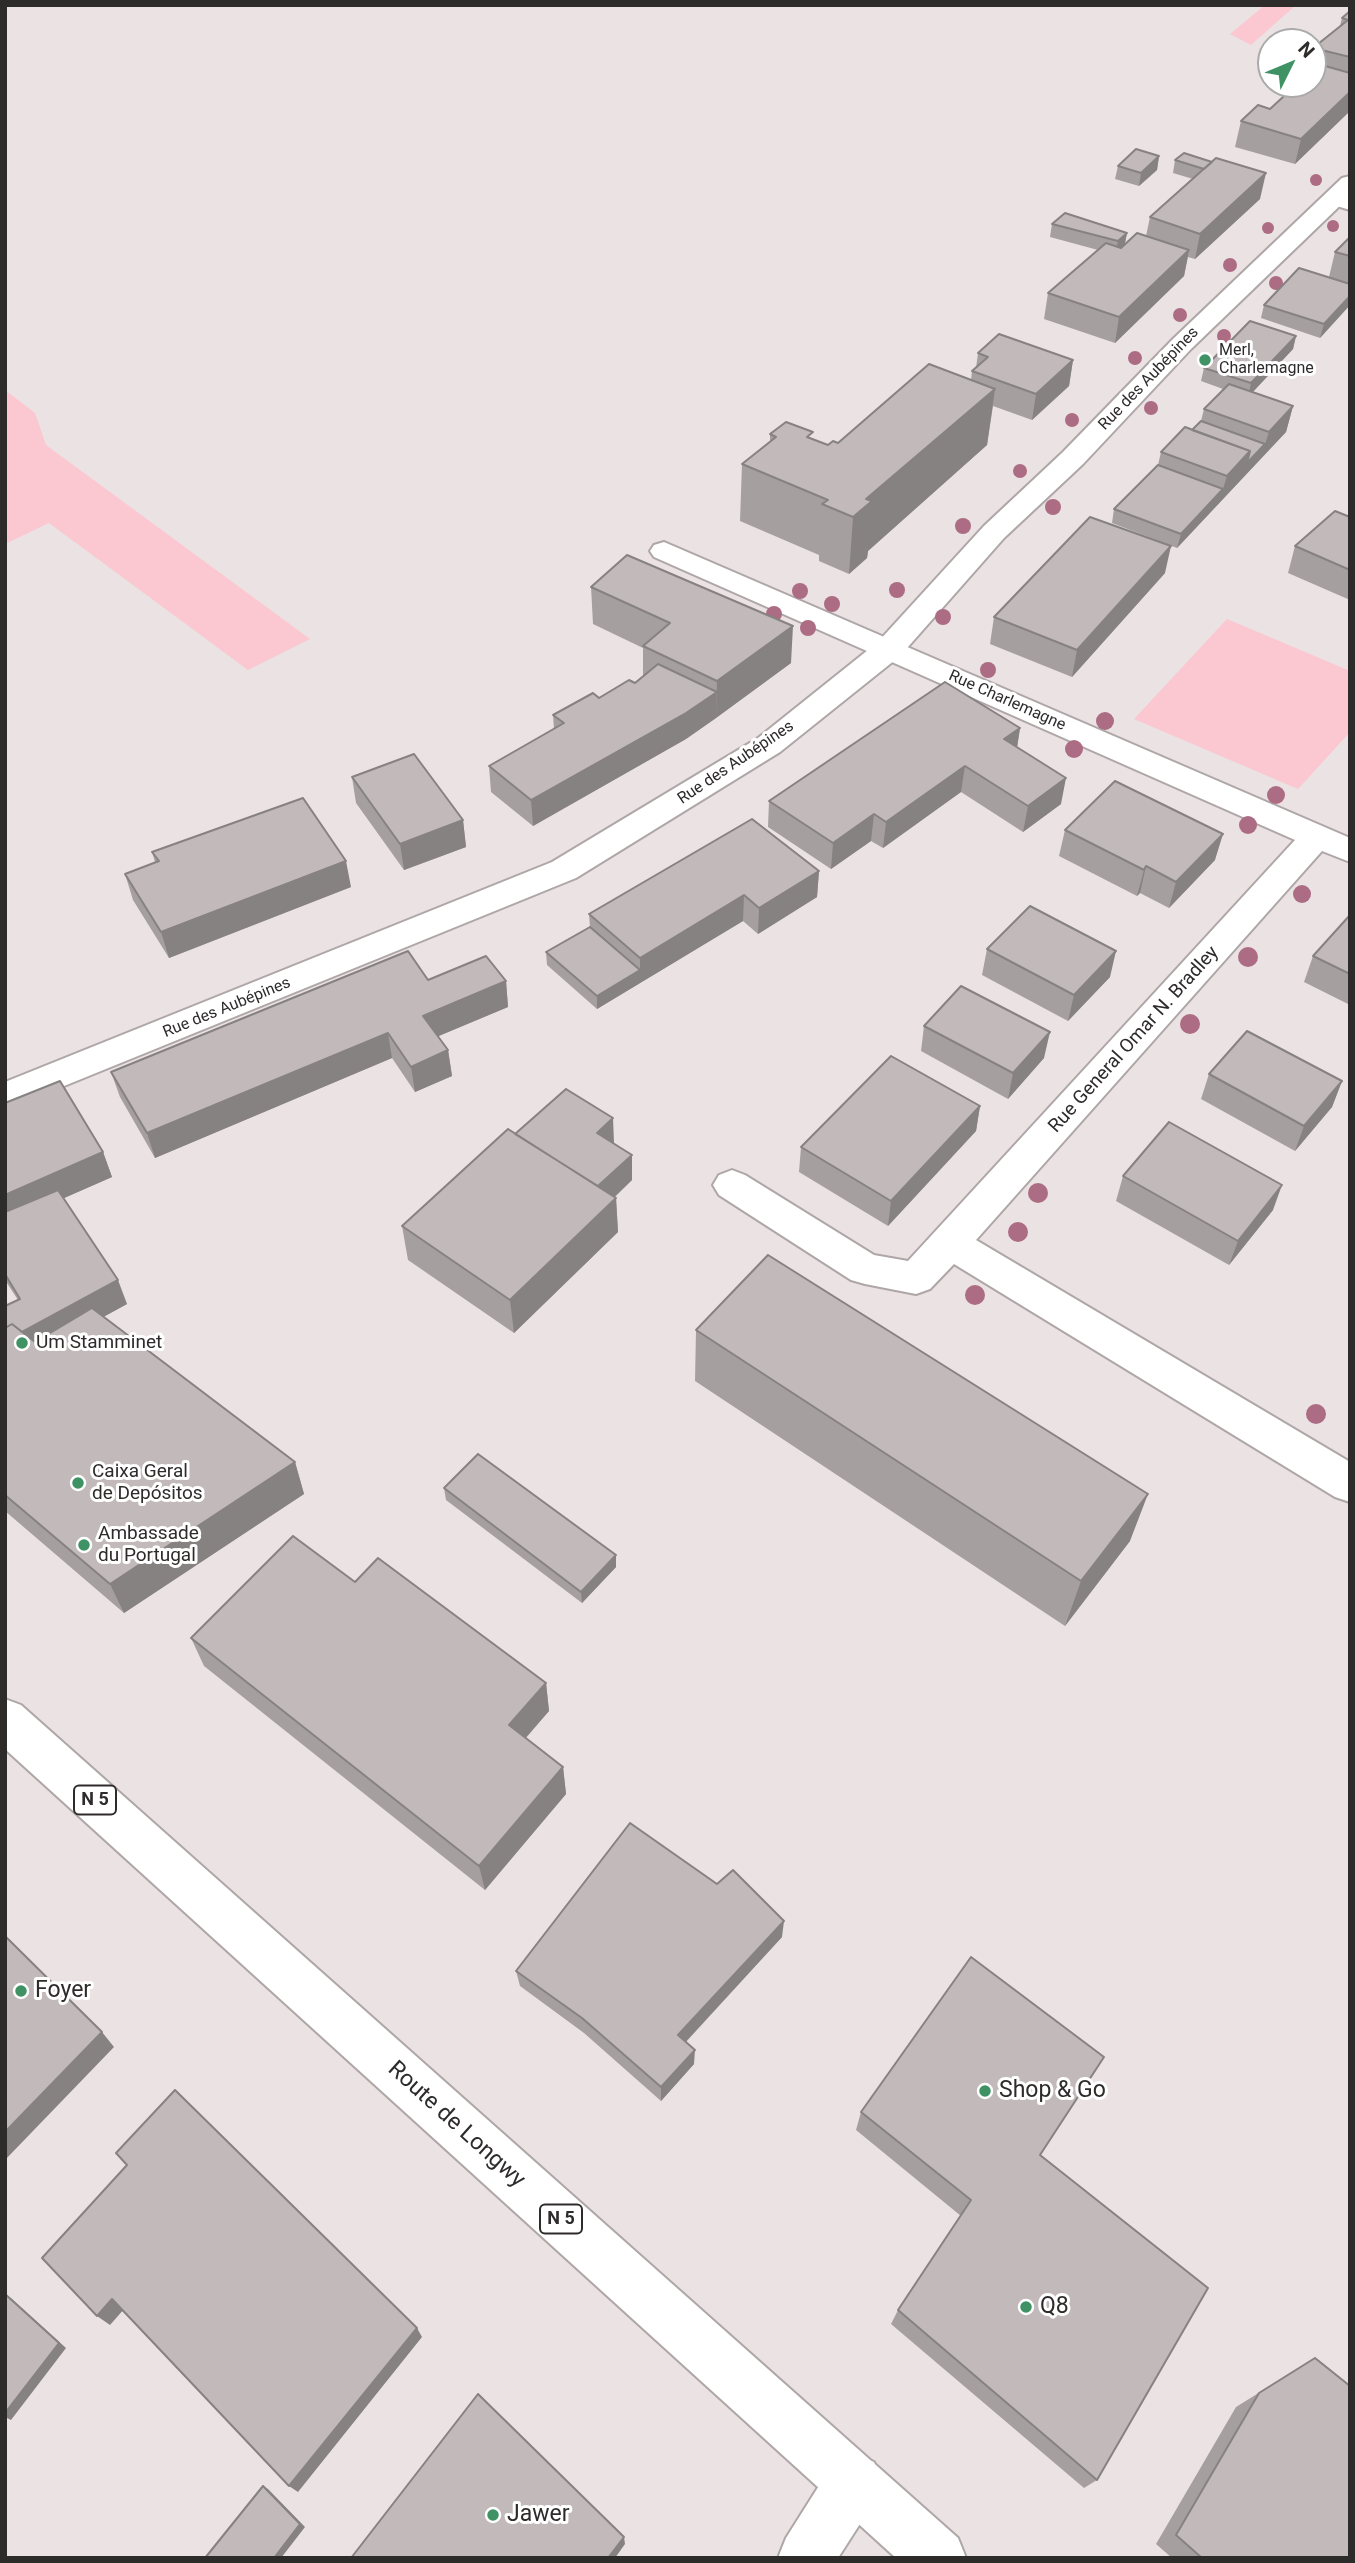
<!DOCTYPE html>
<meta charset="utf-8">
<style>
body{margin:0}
#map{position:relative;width:1355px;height:2563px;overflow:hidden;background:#ebe2e4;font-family:Roboto,sans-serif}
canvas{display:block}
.frame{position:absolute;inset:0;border:7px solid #2e2b2b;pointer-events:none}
.north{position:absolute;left:1257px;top:28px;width:70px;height:70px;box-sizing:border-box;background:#fff;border:2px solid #abaaaa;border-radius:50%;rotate:47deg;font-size:19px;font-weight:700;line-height:28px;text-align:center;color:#2e2b2b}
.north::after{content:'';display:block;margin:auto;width:24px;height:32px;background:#3e9264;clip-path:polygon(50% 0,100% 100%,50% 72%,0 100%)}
</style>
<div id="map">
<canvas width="1355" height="2563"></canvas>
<div class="frame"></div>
<div class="north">N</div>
</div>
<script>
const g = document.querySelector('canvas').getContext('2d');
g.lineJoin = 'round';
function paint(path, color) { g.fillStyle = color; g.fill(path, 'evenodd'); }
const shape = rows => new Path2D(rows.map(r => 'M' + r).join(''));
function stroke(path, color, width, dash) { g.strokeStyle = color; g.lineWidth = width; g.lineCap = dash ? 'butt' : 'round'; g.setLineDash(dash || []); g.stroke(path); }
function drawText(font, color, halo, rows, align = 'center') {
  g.font = font + ' Roboto,sans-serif'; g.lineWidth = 6; g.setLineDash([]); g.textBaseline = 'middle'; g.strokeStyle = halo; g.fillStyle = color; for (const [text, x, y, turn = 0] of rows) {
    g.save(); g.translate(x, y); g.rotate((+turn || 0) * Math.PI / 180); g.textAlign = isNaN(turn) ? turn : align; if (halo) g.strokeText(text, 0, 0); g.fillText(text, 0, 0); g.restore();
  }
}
const green = shape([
 [1265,5,1296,5,1251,45,1230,34],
 [5,390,35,413,46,445,310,639,248,670,49,523,5,544],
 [1227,619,1350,671,1350,732,1298,789,1134,719]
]);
const minor = shape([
 [1335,191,1350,195,1350,210,1327,203,1323,198,1327,193,1335,191],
 [664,542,1350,838,1350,862,1322,851,976,1240,1350,1462,1350,1502,1335,1497,954,1264,930,1289,916,1294,865,1284,851,1280,719,1195,713,1185,719,1175,732,1170,745,1175,874,1255,908,1261,1295,840,654,557,650,551,654,545,664,542],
 [854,2454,874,2462,882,2482,874,2502,838,2558,778,2558,786,2538,834,2462,854,2454]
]);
const tertiary = shape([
 [1350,176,1350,196,1191,349,1083,464,1004,538,900,656,780,752,576,878,5,1110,5,1082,552,862,758,738,878,642,984,526,1063,452,1173,339,1342,178,1350,176]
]);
const primary = shape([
 [5,1699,21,1705,958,2538,966,2558,896,2558,5,1749,5,1699]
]);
const trees = [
 [1316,180,6],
 [1333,226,6],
 [1268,228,6],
 [1230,265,7],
 [1276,283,7],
 [1180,315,7],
 [1224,336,7],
 [1135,358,7],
 [1151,408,7],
 [1072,420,7],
 [1020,471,7],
 [1053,507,8],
 [963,526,8],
 [897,590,8],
 [800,591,8],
 [832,604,8],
 [774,614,8],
 [943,617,8],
 [808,628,8],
 [988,670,8],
 [1105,721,9],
 [1074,749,9],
 [1276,795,9],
 [1248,825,9],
 [1302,894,9],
 [1248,957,10],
 [1190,1024,10],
 [1038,1193,10],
 [1018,1232,10],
 [975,1295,10],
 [1316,1414,10]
];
const wall = shape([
 [1350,11,1350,111,1295,164,1235,147,1241,121,1270,109,1313,84,1313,47,1340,26,1342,18],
 [1184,153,1260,199,1195,259,1188,257,1184,276,1115,343,1044,319,1048,293,1098,250,1050,237,1052,224,1127,233,1125,244,1146,236,1150,217,1193,179,1173,173,1175,160],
 [1159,156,1157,170,1139,186,1115,179,1118,166],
 [1350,237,1350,305,1320,338,1261,318,1264,305,1329,277,1335,252],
 [1296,336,1293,349,1253,392,1293,406,1286,432,1177,548,1112,523,1114,509,1158,465,1161,452,1192,430,1201,421,1204,409,1223,389,1201,381,1204,368],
 [978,353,1073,360,1069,386,1032,420,993,406,987,445,868,551,867,558,849,574,819,561,819,555,740,521,742,464,770,442,770,434,812,439,828,445,838,443,971,380,972,371,976,368],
 [1350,517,1350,600,1288,573,1295,546],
 [1165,573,1072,677,990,644,994,617],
 [591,587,791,663,716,718,686,739,533,826,491,792,489,766,554,729,553,715,635,683,643,676,643,648,593,624],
 [1020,728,1017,748,1061,804,1023,832,961,792,883,848,871,841,831,869,768,827,769,801],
 [352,777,463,820,466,847,404,870,356,803],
 [1065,830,1215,860,1169,908,1140,893,1137,896,1059,856],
 [152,852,351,887,169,958,133,900,125,874,155,862],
 [819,871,817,897,758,934,743,921,597,1009,547,965,546,952,590,927,589,914],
 [1350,915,1350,1005,1304,982,1313,956],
 [987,949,1110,977,1068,1021,982,975],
 [428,980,506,981,508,1007,438,1036,448,1050,452,1076,415,1092,392,1058,155,1158,120,1097,111,1072],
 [924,1026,1044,1058,1008,1099,921,1051],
 [1209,1074,1342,1081,1332,1107,1295,1151,1201,1099],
 [5,1103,103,1152,112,1177,64,1198,127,1304,103,1317,295,1462,304,1494,124,1613,5,1511,5,1306,18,1300,5,1280],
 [980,1106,976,1131,888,1226,799,1172,801,1147],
 [515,1134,614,1143,613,1144,632,1180,615,1197,616,1198,618,1232,514,1333,408,1260,402,1226],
 [1123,1176,1273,1210,1229,1265,1116,1201],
 [696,1330,1130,1541,1065,1626,695,1381],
 [444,1488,616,1567,582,1603,446,1500],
 [355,1582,546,1683,549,1711,526,1738,563,1767,566,1794,485,1890,204,1666,191,1638],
 [782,1937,686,2042,694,2064,661,2101,584,2033,520,1986,516,1971],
 [861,2112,1040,2156,1097,2480,1084,2488,891,2324,898,2310,961,2216,856,2130],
 [1315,2358,1350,2558,1172,2558,1156,2544,1236,2407]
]);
const shadedWall = shape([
 [1350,92,1350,111,1295,164,1301,139],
 [1159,156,1157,170,1139,186,1141,173],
 [1266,173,1260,199,1195,259,1200,234],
 [1127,233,1124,247,1115,255,1118,241],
 [1189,250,1184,276,1115,343,1119,317],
 [1350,296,1350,305,1320,338,1324,324],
 [1296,336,1293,349,1248,397,1251,383],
 [1073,360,1069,386,1032,420,1036,394],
 [995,389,987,445,868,551,867,558,849,574,853,517,866,499],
 [1293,406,1286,432,1177,548,1181,534,1223,489,1227,476,1250,451,1265,444,1269,432],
 [1171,546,1165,573,1072,677,1077,650],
 [793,626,791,663,716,718,717,681],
 [717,692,716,718,686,739,533,826,531,800],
 [1020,728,1016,754,1004,739],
 [965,766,961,792,883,848,886,822],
 [1066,778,1061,804,1023,832,1028,806],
 [874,814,871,841,831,869,833,843],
 [463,820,466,847,404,870,400,844],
 [1223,834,1215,860,1169,908,1176,882],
 [346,861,351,887,169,958,161,932],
 [1146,866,1140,893,1137,896,1144,870],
 [819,871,817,897,758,934,759,908],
 [744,895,743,921,597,1009,597,996,640,970,640,958],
 [1116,951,1110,977,1068,1021,1074,995],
 [506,981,508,1007,427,1041,423,1016],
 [1050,1032,1044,1058,1008,1099,1013,1073],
 [388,1033,392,1058,155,1158,147,1133],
 [448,1050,452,1076,415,1092,411,1067],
 [1342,1081,1332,1107,1295,1151,1304,1126],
 [980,1106,976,1131,888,1226,891,1201],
 [613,1118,614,1143,598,1158,597,1133],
 [103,1152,112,1177,5,1224,5,1195],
 [632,1155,632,1180,593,1217,592,1192],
 [1282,1185,1273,1210,1229,1265,1238,1241],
 [616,1198,618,1232,514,1333,510,1300],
 [118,1280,127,1304,5,1371,5,1342],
 [295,1462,304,1494,124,1613,110,1584],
 [1148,1494,1130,1541,1065,1626,1081,1581],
 [616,1555,616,1567,582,1603,581,1592],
 [546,1683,549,1711,513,1752,509,1725],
 [563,1767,566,1794,485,1890,479,1866],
 [784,1921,782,1937,678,2050,678,2035],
 [102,2032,114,2047,5,2160,5,2132],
 [695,2050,694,2064,661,2101,661,2087],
 [5,2294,12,2299,66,2348,11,2420,5,2417],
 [112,2299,125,2308,110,2325,97,2316],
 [417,2328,422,2337,298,2492,289,2486],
 [263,2486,268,2489,305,2527,281,2558,274,2558],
 [624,2537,625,2544,615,2558,608,2558]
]);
const building = shape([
 [1350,11,1350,57,1313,48,1348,20,1342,18,1350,11],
 [1318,64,1350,73,1350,92,1301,139,1241,121,1258,105,1270,109,1297,84,1313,84,1313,69,1318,64],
 [1136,149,1159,156,1141,173,1118,166,1136,149],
 [1184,153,1212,162,1204,169,1175,160,1184,153],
 [1216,158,1266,173,1200,234,1150,217,1216,158],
 [1065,213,1127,233,1118,241,1052,224,1065,213],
 [1137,233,1189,250,1119,317,1048,293,1106,243,1121,248,1137,233],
 [1350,237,1350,256,1335,252,1350,237],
 [1299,268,1350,284,1350,296,1324,324,1264,305,1299,268],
 [1250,321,1296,336,1251,383,1204,368,1250,321],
 [999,334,1073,360,1036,394,972,371,988,357,978,353,999,334],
 [929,364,995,389,866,499,872,501,853,517,822,504,828,500,742,464,776,437,770,434,786,422,813,432,807,437,828,445,833,441,838,443,929,364],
 [1229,384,1293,406,1269,432,1204,409,1229,384],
 [1201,421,1265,444,1247,463,1250,451,1192,430,1201,421],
 [1185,427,1250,451,1227,476,1161,452,1185,427],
 [1158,465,1223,489,1181,534,1114,509,1158,465],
 [1335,511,1350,517,1350,570,1295,546,1335,511],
 [1090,517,1171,546,1077,650,994,617,1090,517],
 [627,555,793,626,717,681,643,646,670,623,591,587,627,555],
 [658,664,717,692,686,713,531,800,489,766,564,723,553,715,593,693,599,698,629,680,635,683,658,664],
 [945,682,1020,728,1004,739,1066,778,1028,806,965,766,886,822,874,814,833,843,769,801,945,682],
 [414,754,463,820,400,844,352,777,414,754],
 [1115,781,1223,834,1176,882,1146,866,1144,870,1065,830,1115,781],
 [303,798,346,861,161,932,125,874,159,861,152,852,303,798],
 [752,819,819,871,759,908,744,895,640,958,589,914,752,819],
 [1030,906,1116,951,1074,995,987,949,1030,906],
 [1350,915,1350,974,1313,956,1350,915],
 [590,927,640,970,597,996,546,952,590,927],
 [408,951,428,980,486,956,506,981,423,1016,448,1050,411,1067,388,1033,147,1133,111,1072,408,951],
 [961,986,1050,1032,1013,1073,924,1026,961,986],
 [1247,1031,1342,1081,1304,1126,1209,1074,1247,1031],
 [891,1056,980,1106,891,1201,801,1147,891,1056],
 [60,1081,103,1152,5,1195,5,1103,60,1081],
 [566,1089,613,1118,597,1133,632,1155,598,1186,515,1134,566,1089],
 [1169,1122,1282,1185,1238,1241,1123,1176,1169,1122],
 [508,1129,616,1198,510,1300,402,1226,508,1129],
 [58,1190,118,1280,22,1332,12,1324,5,1328,5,1306,20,1299,5,1274,5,1212,58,1190],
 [768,1255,1148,1494,1081,1581,696,1330,768,1255],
 [92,1308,295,1462,110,1584,5,1495,5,1328,12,1324,35,1342,92,1308],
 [478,1454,616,1555,581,1592,444,1488,478,1454],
 [293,1536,355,1582,378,1558,546,1683,509,1725,563,1767,479,1866,191,1638,293,1536],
 [630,1823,717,1884,733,1870,784,1921,678,2035,695,2050,661,2087,582,2018,516,1971,630,1823],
 [5,1936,102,2032,5,2132,5,1936],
 [971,1957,1104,2057,1040,2155,1208,2288,1097,2480,898,2310,971,2200,861,2112,971,1957],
 [175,2090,417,2328,289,2486,112,2299,97,2316,42,2258,127,2165,116,2153,175,2090],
 [5,2294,59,2343,5,2413,5,2294],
 [1315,2358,1350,2386,1350,2558,1202,2558,1176,2535,1259,2393,1315,2358],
 [478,2394,624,2537,608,2558,351,2558,478,2394],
 [263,2486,300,2524,274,2558,205,2558,263,2486]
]);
const markers = [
 [1205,360,7,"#3e9264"],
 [22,1343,7,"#3e9264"],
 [78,1483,7,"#3e9264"],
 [84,1545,7,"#3e9264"],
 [21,1991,7,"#3e9264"],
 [985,2091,7,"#3e9264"],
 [1026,2307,7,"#3e9264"],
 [493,2515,7,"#3e9264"]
];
const farPoinames = [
 ["Merl,",1219,351],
 ["Charlemagne",1219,369]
];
const farStreetnames = [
 ["Rue des Aubépines",1149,379,-46],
 ["Rue Charlemagne",1007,701,24],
 ["Rue des Aubépines",736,763,-34],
 ["Rue des Aubépines",227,1008,-22]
];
const shields = [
 [95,1800,42],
 [561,2219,42]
];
const shieldNames = [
 ["N 5",95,1800],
 ["N 5",561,2219]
];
const streetNames = [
 ["Rue General Omar N. Bradley",1134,1040,-48]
];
const poiNames = [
 ["Um Stamminet",36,1343],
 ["Caixa Geral",92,1472],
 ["de Depósitos",92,1494],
 ["Ambassade",98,1534],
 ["du Portugal",98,1556]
];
const nearPoinames = [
 ["Foyer",35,1991],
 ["Shop & Go",999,2091],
 ["Q8",1040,2307],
 ["Jawer",507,2515]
];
const nearStreetnames = [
 ["Route de Longwy",456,2125,42]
];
paint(green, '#fbc7d0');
stroke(minor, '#aea6a7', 4);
stroke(tertiary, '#aea6a7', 4);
stroke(primary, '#aea6a7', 4);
paint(minor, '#fff');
paint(tertiary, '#fff');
paint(primary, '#fff');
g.fillStyle = '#ac6c83';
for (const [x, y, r] of trees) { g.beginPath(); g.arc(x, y, r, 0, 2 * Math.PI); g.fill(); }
paint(wall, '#a69fa0');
paint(shadedWall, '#878282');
paint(building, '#c1b9ba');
stroke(building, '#878282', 2);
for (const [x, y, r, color] of markers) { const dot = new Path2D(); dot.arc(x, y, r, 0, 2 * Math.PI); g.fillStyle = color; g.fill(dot); stroke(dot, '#fff', 2.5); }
drawText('16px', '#2e2b2b', '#fff', farPoinames, 'left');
drawText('16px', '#2e2b2b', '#fff', farStreetnames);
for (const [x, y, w] of shields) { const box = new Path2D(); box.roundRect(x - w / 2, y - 14.5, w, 29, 5); g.fillStyle = '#fff'; g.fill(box); stroke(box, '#2e2b2b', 2); }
drawText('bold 18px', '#2e2b2b', null, shieldNames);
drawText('19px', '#2e2b2b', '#fff', streetNames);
drawText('19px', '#2e2b2b', '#fff', poiNames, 'left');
drawText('23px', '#2e2b2b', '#fff', nearPoinames, 'left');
drawText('23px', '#2e2b2b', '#fff', nearStreetnames);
</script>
